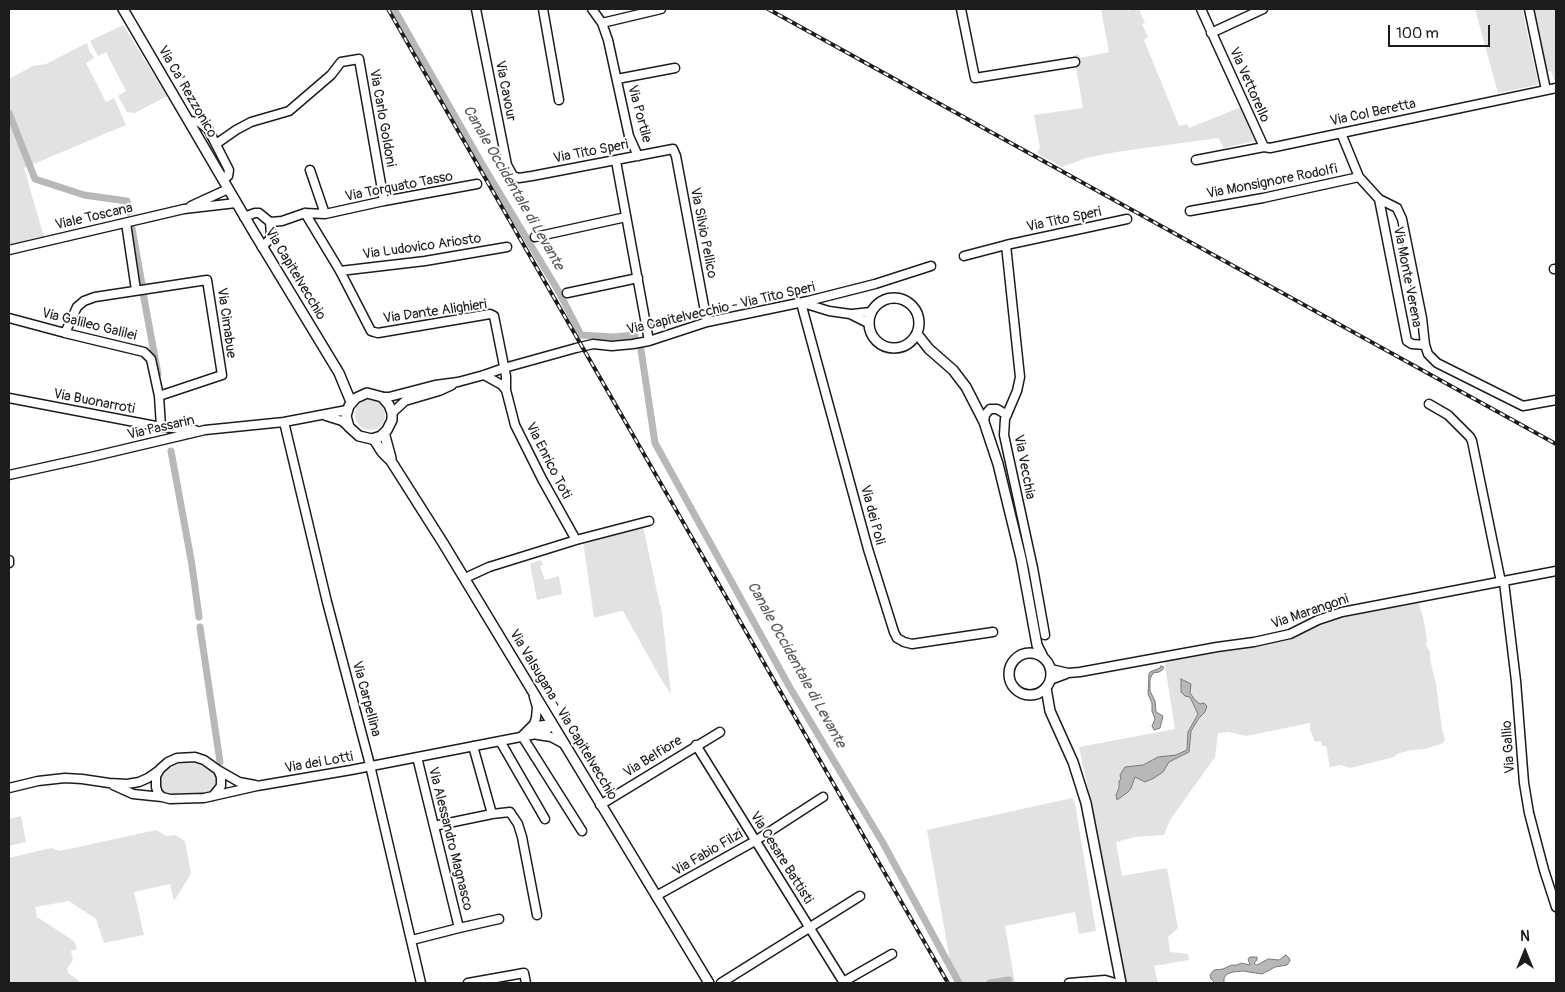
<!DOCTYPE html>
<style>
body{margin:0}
#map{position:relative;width:1565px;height:992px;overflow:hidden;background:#fff;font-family:Pangolin,sans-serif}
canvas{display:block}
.frame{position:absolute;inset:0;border:10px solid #1c1c1c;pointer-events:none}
.north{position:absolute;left:1500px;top:927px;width:50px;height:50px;-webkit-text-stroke:4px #fff;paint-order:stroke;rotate:0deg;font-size:14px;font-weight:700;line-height:20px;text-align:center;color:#1c1c1c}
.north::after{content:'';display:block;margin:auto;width:18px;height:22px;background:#1c1c1c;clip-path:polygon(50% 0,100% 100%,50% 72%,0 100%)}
.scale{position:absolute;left:1388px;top:25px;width:102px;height:22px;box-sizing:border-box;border:2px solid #1c1c1c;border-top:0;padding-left:6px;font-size:15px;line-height:18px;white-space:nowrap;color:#1c1c1c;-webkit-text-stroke:4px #fff;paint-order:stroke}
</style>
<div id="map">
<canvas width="1565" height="992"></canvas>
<div class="frame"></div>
<div class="north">N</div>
<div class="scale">100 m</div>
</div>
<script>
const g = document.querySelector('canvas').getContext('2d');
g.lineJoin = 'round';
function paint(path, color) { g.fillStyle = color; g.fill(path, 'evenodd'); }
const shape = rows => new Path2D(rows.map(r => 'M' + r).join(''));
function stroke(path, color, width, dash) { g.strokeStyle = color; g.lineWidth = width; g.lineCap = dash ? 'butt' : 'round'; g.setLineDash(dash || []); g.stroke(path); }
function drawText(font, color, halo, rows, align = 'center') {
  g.font = font + ' Pangolin,sans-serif'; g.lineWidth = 4; g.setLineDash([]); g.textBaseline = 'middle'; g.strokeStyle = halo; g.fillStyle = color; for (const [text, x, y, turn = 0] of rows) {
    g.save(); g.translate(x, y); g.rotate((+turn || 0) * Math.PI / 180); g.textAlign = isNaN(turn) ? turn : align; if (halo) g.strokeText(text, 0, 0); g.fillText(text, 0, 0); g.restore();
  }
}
const green = shape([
 [1101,9,1127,9,1128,11,1133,9,1139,9,1145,23,1142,24,1148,37,1144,40,1179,126,1187,124,1189,128,1241,107,1255,141,1224,148,1218,138,1116,152,1086,158,1062,167,1037,153,1040,148,1034,115,1083,108,1074,56,1078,54,1080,58,1109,52],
 [1475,9,1522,9,1538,82,1537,85,1498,93],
 [1530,9,1556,9,1556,82,1555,82,1551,71,1547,71,1544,68],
 [123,25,167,96,135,113,127,112,118,96,126,91,106,52,98,56,90,41],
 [87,43,90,53,91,53,94,58,86,63,106,102,114,98,126,125,24,168,44,237,40,237,9,245,9,79,33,66,46,64],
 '355 415a15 15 0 1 1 30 0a15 15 0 1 1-30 0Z',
 [642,521,660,606,661,606,671,694,661,679,623,611,621,611,594,618,583,541],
 [541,560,543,565,540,566,545,580,559,576,562,594,537,600,530,564],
 [1417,598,1423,617,1427,639,1426,645,1430,652,1430,659,1436,684,1442,730,1445,739,1443,743,1425,749,1411,750,1397,754,1394,757,1350,768,1341,765,1330,767,1326,746,1322,746,1321,741,1315,742,1310,730,1310,723,1246,736,1229,732,1218,733,1215,757,1170,820,1164,835,1135,837,1116,842,1122,876,1167,868,1178,928,1168,937,1170,952,1188,954,1189,960,1154,966,1158,983,1120,983,1118,958,1103,860,1079,747,1175,729,1164,659,1231,649,1264,641,1308,624],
 [183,762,193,762,199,764,214,773,217,777,217,785,212,792,199,795,168,795,160,789,160,778,162,774,171,767],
 [1072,798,1075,803,1096,931,1079,934,1075,912,1005,926,1015,983,958,983,952,972,927,830],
 [21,816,26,842,9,846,9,819],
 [156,830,166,836,175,835,185,841,191,874,174,901,170,884,134,892,144,935,104,943,96,919,69,901,35,907,37,917,74,941,77,949,71,951,73,960,67,969,68,973,78,980,79,983,9,983,9,858,51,848,60,851]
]);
const water = shape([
 [1161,666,1164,667,1162,670,1159,672,1153,673,1150,679,1150,691,1155,701,1156,712,1163,716,1160,728,1154,730,1152,726,1155,719,1152,711,1152,703,1148,694,1149,674,1150,672,1160,668,1161,666],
 [1181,679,1191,684,1190,693,1195,700,1200,704,1204,703,1207,706,1205,712,1199,718,1191,731,1189,752,1169,762,1163,772,1154,778,1145,782,1135,777,1131,788,1128,792,1117,800,1116,795,1119,788,1119,781,1121,779,1120,775,1125,767,1143,765,1158,757,1176,755,1187,750,1188,732,1198,714,1190,697,1185,696,1181,692,1181,679],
 [1286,955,1289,958,1290,961,1287,965,1275,967,1262,974,1243,971,1233,972,1227,974,1224,978,1224,983,1215,983,1211,979,1210,975,1214,970,1223,969,1232,965,1237,965,1241,963,1250,965,1248,959,1250,957,1257,957,1257,960,1254,963,1257,965,1268,959,1279,960,1286,955]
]);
const canal = shape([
 [394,9,482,164,559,292,581,335,613,337,635,335],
 [9,113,35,179,84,195,127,201,129,212],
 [132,228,142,284],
 [143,293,158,374],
 [641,350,655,443,789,686,883,843,959,983],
 [171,451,192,565,199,617],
 [200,627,220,762],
 [990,983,1009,980]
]);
const minor = shape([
 [476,9,507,165,513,176,519,178,532,176,673,149,676,156,707,322],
 [543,9,559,100],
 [592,9,602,23,608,40,629,136,638,156],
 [961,9,975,78,1075,62],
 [1201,9,1264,147],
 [1529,9,1546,90],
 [602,23,661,9],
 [1211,33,1263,9],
 [617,79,675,68],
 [189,121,199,122,208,129,229,170,228,176,223,180],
 [1341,133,1359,177,1379,199,1397,208,1402,219,1422,318,1425,345,1428,354,1437,363,1523,406,1556,400],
 [216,144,236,130,251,122,289,111,331,75,341,62,359,59,384,201],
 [1196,160,1264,147,1270,148,1556,88],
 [616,161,649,341],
 [310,170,325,214],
 [1379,199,1407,341,1412,344,1425,345],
 [191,206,228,189],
 [1190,211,1263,198,1359,177],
 [305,213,340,271,371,331,374,332,378,333,490,314,494,316,506,376,506,390,515,425,542,479,576,540],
 [244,217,255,213,259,213,270,222,282,221,305,213,325,214,384,201,477,184],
 [126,223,136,290],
 [535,237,626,217],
 [1006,245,1020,377,1017,391,1005,419,1004,435,1033,568,1045,635],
 [262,247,270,239,271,235,270,222],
 [9,250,184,209,236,203],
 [964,256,1006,245,1127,219],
 [1554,269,1556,269],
 [340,271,425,261,507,247],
 [567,293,638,278],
 [801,303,868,549,894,632,897,638,904,642,912,644,993,632],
 [803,303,829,311,850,314,868,323],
 [852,314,871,312],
 [9,318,65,333,144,352,151,359,159,396,161,427],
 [65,333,77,307,84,301,95,297,207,280,222,375,159,396],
 [484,375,502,385,506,390],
 [382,397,389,397,435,385,458,382,484,375,504,368,576,348,593,344,612,346,633,344,649,341,707,322,808,301,875,284,931,266],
 [9,398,161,427,195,430],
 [1429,404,1448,415,1470,437,1472,441,1501,582],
 [392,413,405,401,439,391,452,385],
 [326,416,342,421,349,427],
 [284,422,327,602,369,761,421,983],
 [984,422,985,415,990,409,997,409,1007,415],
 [9,475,91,457,205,430,284,422,347,410],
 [9,560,9,563],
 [465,578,489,567,576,540,649,521],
 [1504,582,1516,681,1524,783,1529,813,1544,870,1556,907],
 [1051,669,1068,673,1080,672,1217,647,1254,642,1290,634,1318,620,1342,612,1556,571],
 [1050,680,1066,674],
 [530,730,537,726,552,724],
 [523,735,534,724,536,718,537,707,534,697],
 [538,735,551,737,564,744],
 [522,736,582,831],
 [500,741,545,819],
 [696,745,844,983],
 [473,746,492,814],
 [417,757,459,928],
 [218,770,239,782,255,785],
 [113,785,133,794,162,797],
 [9,788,38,781,65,778,82,779,109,783,127,784,139,782,148,778,158,771],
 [213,796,221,786,221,777,218,770,204,760,195,757,177,758,168,762,160,769,156,776,156,787,158,793,162,797,170,799,204,798,213,796,257,786,351,770,536,734,547,730,552,724],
 [600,805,720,732],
 [434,826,492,814,510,812,518,824,522,837,537,915],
 [656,896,755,841,823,797],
 [412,940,459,928,499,919],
 [843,982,892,954],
 [468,983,524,973,526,983],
 [721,983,860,896],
 [1069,983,1105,980,1115,983]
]);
const major = shape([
 [123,9,253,231,339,373,351,402],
 '869 323a25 25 0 1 1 50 0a25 25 0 1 1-50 0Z',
 [917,334,929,349,953,370,966,387,984,422,998,464,1021,558,1037,645,1043,657],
 [385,433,385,436,391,458],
 [372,439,381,436,387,430,392,420,392,413,389,405,382,397,367,393,356,398,349,406,346,416,349,427,359,436,372,439,375,441,382,452,391,461,443,543,709,983],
 '1009 674a21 21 0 1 1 42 0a21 21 0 1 1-42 0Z',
 [1046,688,1050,711,1073,762,1086,803,1121,983]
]);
const rail = shape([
 [388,9,948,983],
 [768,9,1556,444]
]);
const streetNames = [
 ["Via Vettorello",1249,85,66],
 ["Via Cavour",505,91,79],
 ["Via Ca' Rezzonico",187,92,60],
 ["Via Col Beretta",1373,113,-12],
 ["Via Portile",639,114,75],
 ["Via Carlo Goldoni",382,118,80],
 ["Via Tito Speri",591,152,-11],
 ["Via Monsignore Rodolfi",1272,182,-11],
 ["Via Torquato Tasso",399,187,-11],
 ["Viale Toscana",94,217,-13],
 ["Via Tito Speri",1064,220,-12],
 ["Via Silvio Pellico",703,233,79],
 ["Via Ludovico Ariosto",422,247,-8],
 ["Via Capitelvecchio",295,274,59],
 ["Via Monte Verena",1407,277,79],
 ["Via Capitelvecchio - Via Tito Speri",721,309,-13],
 ["Via Dante Alighieri",435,312,-8],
 ["Via Cimabue",226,323,82],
 ["Via Galileo Galilei",89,325,14],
 ["Via Buonarroti",94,402,11],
 ["Via Passarin",161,428,-13],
 ["Via Enrico Toti",548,461,63],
 ["Via Vecchia",1024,467,79],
 ["Via dei Poli",872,515,75],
 ["Via Marangoni",1310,612,-19],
 ["Via Carpellina",366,699,75],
 ["Via Valsugana - Via Capitelvecchio",563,715,59],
 ["Via Gallio",1509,747,-94],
 ["Via Belfiore",653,757,-32],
 ["Via dei Lotti",319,763,-10],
 ["Via Alessandro Magnasco",450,839,76],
 ["Via Fabio Filzi",708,853,-30],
 ["Via Cesare Battisti",781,858,58]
];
const waterNames = [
 ["Canale Occidentale di Levante",513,188,60],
 ["Canale Occidentale di Levante",796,665,61]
];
paint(green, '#e2e2e2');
paint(water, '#b8b8b8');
stroke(water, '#7a7a7a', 1);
stroke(canal, '#b8b8b8', 7);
stroke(minor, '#1c1c1c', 11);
stroke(major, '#1c1c1c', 12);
stroke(minor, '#fff', 8);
stroke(major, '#fff', 9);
stroke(rail, '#1c1c1c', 4);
stroke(rail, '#fff', 2, [5.5]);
drawText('14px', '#1c1c1c', '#fff', streetNames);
drawText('italic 15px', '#5a5a5a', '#fff', waterNames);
</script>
